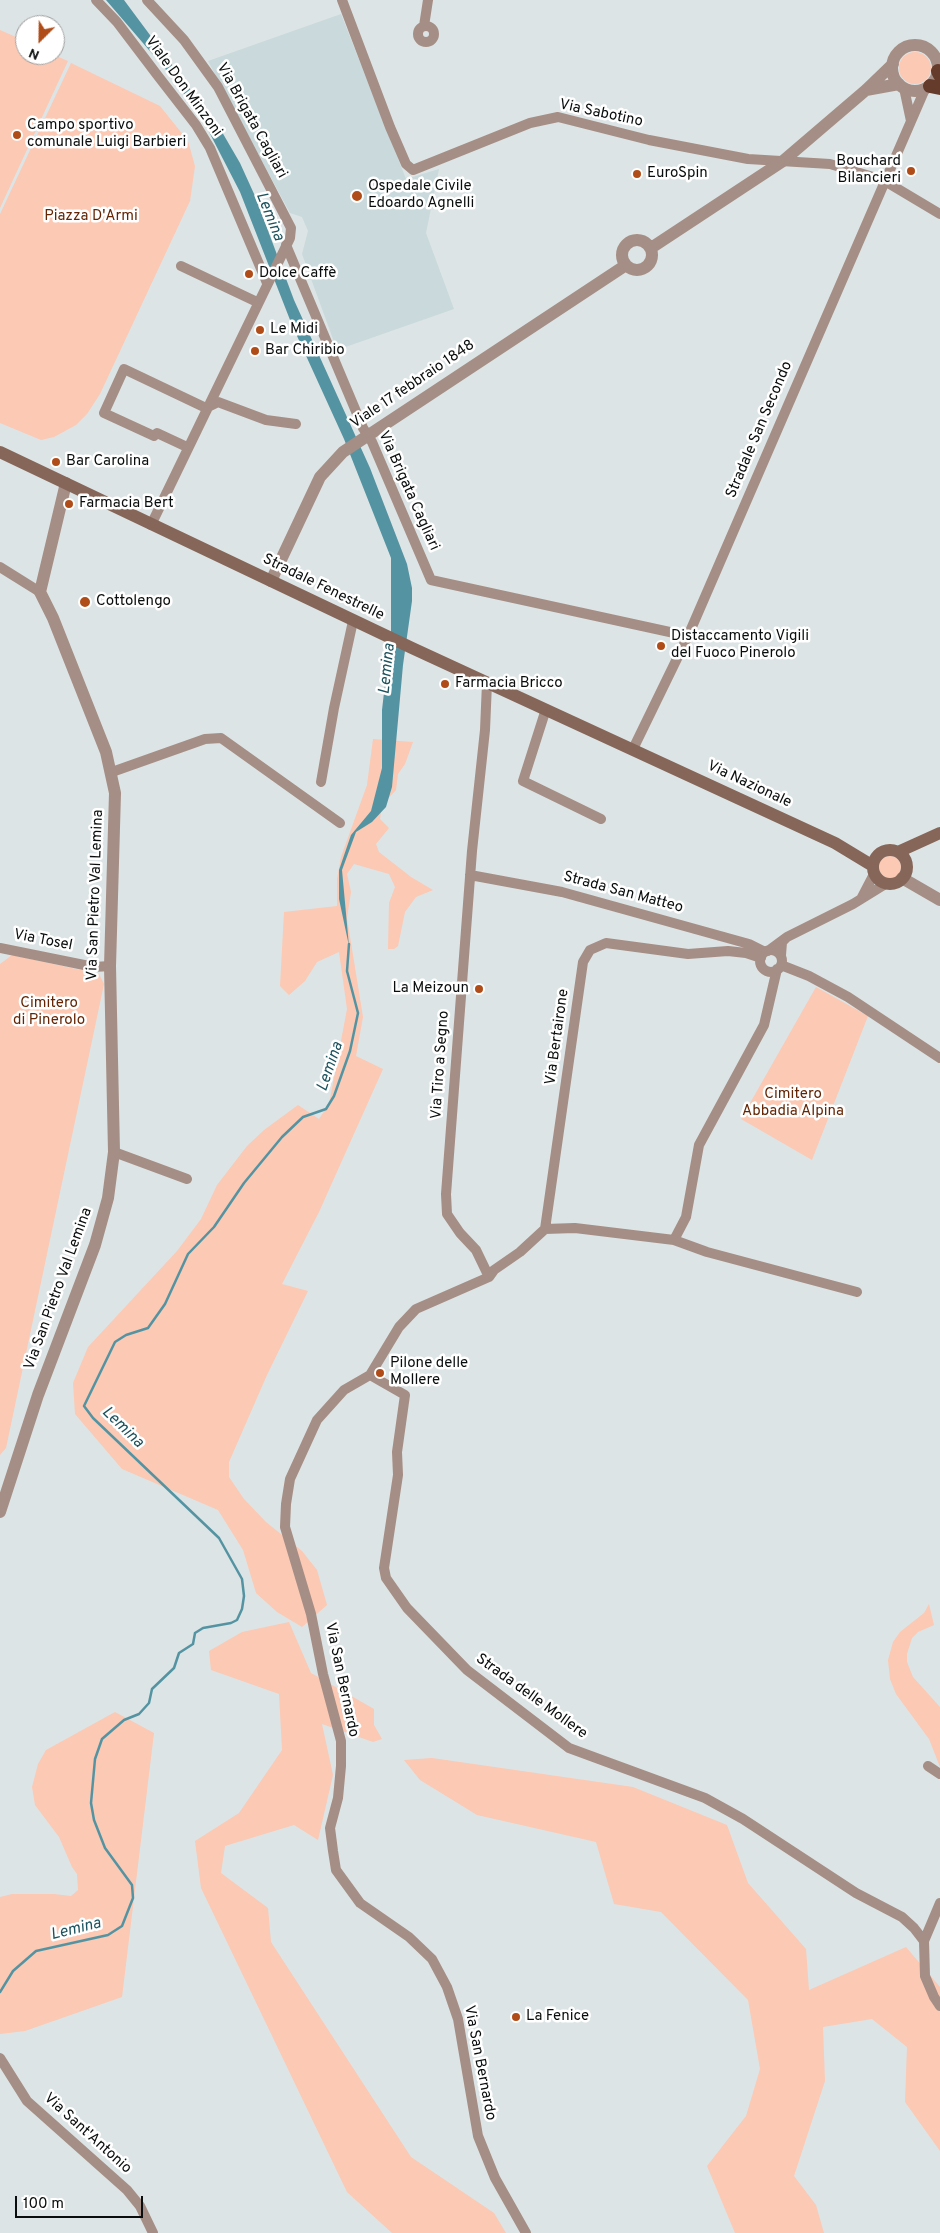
<!DOCTYPE html>
<meta charset="utf-8">
<style>
body{margin:0}
#map{position:relative;width:940px;height:2233px;overflow:hidden;background:#dde4e5;font-family:Overpass,sans-serif}
canvas{display:block}
.north{position:absolute;left:15px;top:15px;width:50px;height:50px;box-sizing:border-box;background:#fff;border:1px solid #9d9e9e;border-radius:50%;rotate:203deg;font-size:14px;font-weight:700;line-height:20px;text-align:center;color:#0a0d0d}
.north::after{content:'';display:block;margin:auto;width:18px;height:22px;background:#b04c18;clip-path:polygon(50% 0,100% 100%,50% 72%,0 100%)}
.scale{position:absolute;left:15px;top:2196px;width:128px;height:22px;box-sizing:border-box;border:2px solid #0a0d0d;border-top:0;padding-left:6px;font-size:15px;line-height:18px;white-space:nowrap;color:#0a0d0d;-webkit-text-stroke:4px #fff;paint-order:stroke}
</style>
<div id="map">
<canvas width="940" height="2233"></canvas>
<div class="north">N</div>
<div class="scale">100 m</div>
</div>
<script>
const g = document.querySelector('canvas').getContext('2d');
g.lineJoin = 'round';
function paint(path, color) { g.fillStyle = color; g.fill(path, 'evenodd'); }
const shape = rows => new Path2D(rows.map(r => 'M' + r).join(''));
function stroke(path, color, width, dash) { g.strokeStyle = color; g.lineWidth = width; g.lineCap = dash ? 'butt' : 'round'; g.setLineDash(dash || []); g.stroke(path); }
function drawText(font, color, halo, rows, align = 'center') {
  g.font = font + ' Overpass,sans-serif'; g.lineWidth = 5; g.setLineDash([]); g.textBaseline = 'middle'; g.strokeStyle = halo; g.fillStyle = color; for (const [text, x, y, turn = 0] of rows) {
    g.save(); g.translate(x, y); g.rotate((+turn || 0) * Math.PI / 180); g.textAlign = isNaN(turn) ? turn : align; if (halo) g.strokeText(text, 0, 0); g.fillText(text, 0, 0); g.restore();
  }
}
const built = shape([
 [341,14,406,179,439,169,426,233,454,309,337,350,302,254,308,231,302,217,290,213,208,61]
]);
const green = shape([
 [0,30,25,41,25,55,54,55,68,61,0,208],
 '899 68a16 16 0 1 1 32 0a16 16 0 1 1-32 0Z',
 [71,63,160,106,188,141,195,166,190,201,100,394,87,414,76,425,54,437,41,440,0,423,0,214],
 [373,739,413,742,405,764,398,774,396,790,382,805,380,819,389,828,376,844,379,852,411,877,433,890,416,897,405,912,398,946,394,949,388,949,389,903,395,887,389,874,354,864,347,874,351,892,347,918,363,1017,356,1056,383,1069,319,1212,282,1284,308,1291,267,1375,229,1462,229,1477,244,1499,266,1522,302,1551,317,1570,327,1605,302,1627,277,1612,256,1593,243,1550,218,1510,122,1469,75,1414,73,1383,88,1347,177,1251,201,1219,217,1185,247,1146,264,1130,298,1105,319,1119,329,1104,347,1009,339,952,317,962,305,981,289,995,280,986,284,912,337,906,337,879,341,857,367,785],
 '879 867a11 11 0 1 1 22 0a11 11 0 1 1-22 0Z',
 [12,955,99,974,104,984,6,1448,0,1455,0,964],
 [816,987,868,1016,812,1160,741,1119],
 [929,1604,934,1625,918,1632,912,1638,907,1654,907,1662,913,1677,940,1707,940,1767,929,1739,896,1694,890,1679,888,1660,893,1642,900,1632,924,1613],
 [289,1622,311,1673,374,1709,374,1725,382,1739,373,1742,322,1724,333,1775,318,1840,294,1825,225,1846,221,1873,268,1908,271,1942,411,2157,494,2213,506,2233,392,2233,347,2192,201,1888,195,1841,239,1813,282,1750,279,1694,211,1670,209,1651,242,1632],
 [115,1712,154,1733,122,1997,25,2031,0,2034,0,1897,12,1894,54,1894,71,1896,78,1890,77,1874,72,1867,59,1837,35,1805,32,1787,38,1764,46,1750],
 [432,1758,633,1787,727,1825,748,1883,806,1949,809,1990,906,1947,940,1987,940,2151,905,2102,907,2047,872,2019,823,2027,825,2081,794,2176,816,2205,824,2233,735,2233,707,2166,746,2116,760,2069,748,2000,661,1912,614,1904,596,1842,477,1815,420,1780,404,1760]
]);
const water = shape([
 [106,0,124,0,222,132,240,163,255,196,294,300,370,468,407,564,412,588,412,601,403,665,392,787,386,807,372,822,356,832,342,870,349,946,339,899,339,870,351,835,371,811,382,768,382,710,391,631,391,558,344,439,292,325,240,192,207,128,173,78]
]);
const stream = shape([
 [0,1992,13,1971,36,1951,108,1935,122,1926,133,1898,132,1885,105,1848,94,1820,91,1803,95,1759,102,1739,124,1720,139,1714,149,1703,152,1689,174,1668,179,1653,193,1644,195,1633,203,1628,231,1623,237,1620,242,1609,244,1596,242,1579,219,1538,93,1418,84,1406,115,1342,126,1335,148,1328,165,1304,188,1254,214,1227,244,1183,282,1137,303,1117,326,1109,334,1096,350,1051,358,1013,347,971,349,944]
]);
const minor = shape([
 [96,0,117,22,158,76,196,125,210,148,267,283],
 [147,0,184,40,218,87,291,228,290,238,151,525],
 [342,0,390,127,406,164,413,170,530,123,558,117,649,140,748,159,830,164,883,180,940,214],
 '418 34a8 8 0 1 1 16 0a8 8 0 1 1-16 0Z',
 [424,26,428,0],
 [904,88,911,121],
 [286,245,363,428,372,442,431,580,688,636],
 [181,266,257,302],
 [187,447,157,433,154,436,104,413,124,369,206,408,218,402,266,420,296,424],
 [0,567,40,592],
 [546,709,523,781,601,819],
 [633,749,688,636,925,89],
 [112,772,205,739,221,738,340,823],
 [321,782,334,708,353,621],
 [470,875,562,892,749,944,765,952],
 [861,899,874,874],
 [787,937,853,904,887,883],
 [0,948,94,967,110,966],
 '760 961a11 11 0 1 1 22 0a11 11 0 1 1-22 0Z',
 [768,951,787,937,782,942,781,955],
 [781,965,809,976,848,997,940,1058],
 [114,1152,187,1179],
 [545,1229,575,1228,674,1240,686,1217,699,1145,764,1025,777,969],
 [674,1240,707,1252,857,1292],
 [489,1277,494,1270,520,1252,545,1229,583,962,590,950,606,943,688,954,728,951,746,953,761,958],
 [370,1375,344,1390,317,1420,290,1479,286,1504,285,1527,311,1614,323,1674,341,1741,341,1766,338,1798,330,1828,333,1851,336,1870,360,1903,409,1937,432,1959,447,1987,458,2019,478,2136,495,2178,526,2233],
 [370,1375,405,1395,397,1452,398,1475,384,1568,386,1578,407,1608,467,1670,569,1748,705,1798,743,1819,856,1893,902,1917,914,1928,924,1941,925,1976,934,1997,940,2006],
 [370,1375,399,1327,416,1309,489,1277,476,1250,460,1233,447,1214,446,1194,472,851,485,730,487,683],
 [928,1766,940,1774],
 [924,1941,940,1903],
 [0,2058,27,2101,127,2190,140,2206,153,2233]
]);
const tertiary = shape([
 '892 68a23 23 0 1 1 46 0a23 23 0 1 1-46 0Z',
 [866,90,899,84],
 '622 255a15 15 0 1 1 30 0a15 15 0 1 1-30 0Z',
 [651,248,783,161,866,90,893,64],
 [271,581,320,477,343,452,626,265],
 [902,878,940,900],
 [0,1512,38,1395,95,1245,108,1198,114,1152,110,966,115,793,106,752,53,618,40,592,66,483]
]);
const secondary = shape([
 [0,452,412,648,835,843,873,866],
 '873 867a17 17 0 1 1 34 0a17 17 0 1 1-34 0Z',
 [898,852,940,833]
]);
const trunk = shape([
 [938,71,940,75],
 [930,86,940,88]
]);
const markers = [
 [17,135,5,"#b04c18"],
 [911,171,5,"#b04c18"],
 [637,174,5,"#b04c18"],
 [357,196,6,"#b04c18"],
 [249,274,5,"#b04c18"],
 [260,330,5,"#b04c18"],
 [255,351,5,"#b04c18"],
 [56,462,5,"#b04c18"],
 [69,504,5,"#b04c18"],
 [85,602,6,"#b04c18"],
 [661,646,5,"#b04c18"],
 [445,684,5,"#b04c18"],
 [479,989,5,"#b04c18"],
 [380,1373,5,"#b04c18"],
 [516,2017,5,"#b04c18"]
];
const streetNames = [
 ["Viale Don Minzoni",183,87,54],
 ["Via Sabotino",601,114,12],
 ["Via Brigata Cagliari",251,121,61],
 ["Viale 17 febbraio 1848",413,385,-34],
 ["Stradale San Secondo",760,430,-67],
 ["Via Brigata Cagliari",408,491,66],
 ["Stradale Fenestrelle",323,588,26],
 ["Via Nazionale",749,785,25],
 ["Strada San Matteo",623,893,15],
 ["Via San Pietro Val Lemina",96,895,-88],
 ["Via Tosel",43,941,11],
 ["Via Bertairone",558,1037,-82],
 ["Via Tiro a Segno",441,1065,-86],
 ["Via San Pietro Val Lemina",59,1289,-70],
 ["Via San Bernardo",341,1680,78],
 ["Strada delle Mollere",531,1697,36],
 ["Via San Bernardo",479,2063,79],
 ["Via Sant'Antonio",87,2134,42]
];
const poiNames = [
 ["Campo sportivo",27,126],
 ["comunale Luigi Barbieri",27,143],
 ["Bouchard",901,162,"right"],
 ["Bilancieri",901,179,"right"],
 ["EuroSpin",647,174],
 ["Ospedale Civile",368,187],
 ["Edoardo Agnelli",368,204],
 ["Dolce Caffè",259,274],
 ["Le Midi",270,330],
 ["Bar Chiribio",265,351],
 ["Bar Carolina",66,462],
 ["Farmacia Bert",79,504],
 ["Cottolengo",96,602],
 ["Distaccamento Vigili",671,637],
 ["del Fuoco Pinerolo",671,654],
 ["Farmacia Bricco",455,684],
 ["La Meizoun",469,989,"right"],
 ["Pilone delle",390,1364],
 ["Mollere",390,1381],
 ["La Fenice",526,2017]
];
const parkNames = [
 ["Piazza D'Armi",91,217],
 ["Cimitero",49,1004],
 ["di Pinerolo",49,1021],
 ["Cimitero",793,1095],
 ["Abbadia Alpina",793,1112]
];
const waterNames = [
 ["Lemina",269,217,68],
 ["Lemina",388,669,-84],
 ["Lemina",331,1067,-71],
 ["Lemina",122,1428,44],
 ["Lemina",76,1930,-14]
];
paint(built, '#c9d9dc');
paint(green, '#fbc9b4');
paint(water, '#5494a2');
stroke(stream, '#5494a2', 2.5);
stroke(minor, '#a58e85', 10);
stroke(tertiary, '#a58e85', 12);
stroke(secondary, '#866658', 12);
stroke(trunk, '#653c2c', 14);
for (const [x, y, r, color] of markers) { const dot = new Path2D(); dot.arc(x, y, r, 0, 2 * Math.PI); g.fillStyle = color; g.fill(dot); stroke(dot, '#fff', 2); }
drawText('15px', '#0a0d0d', '#fff', streetNames);
drawText('15px', '#0a0d0d', '#fff', poiNames, 'left');
drawText('15px', '#632504', '#fff', parkNames);
drawText('italic 16px', '#1b525d', '#fff', waterNames);
</script>
